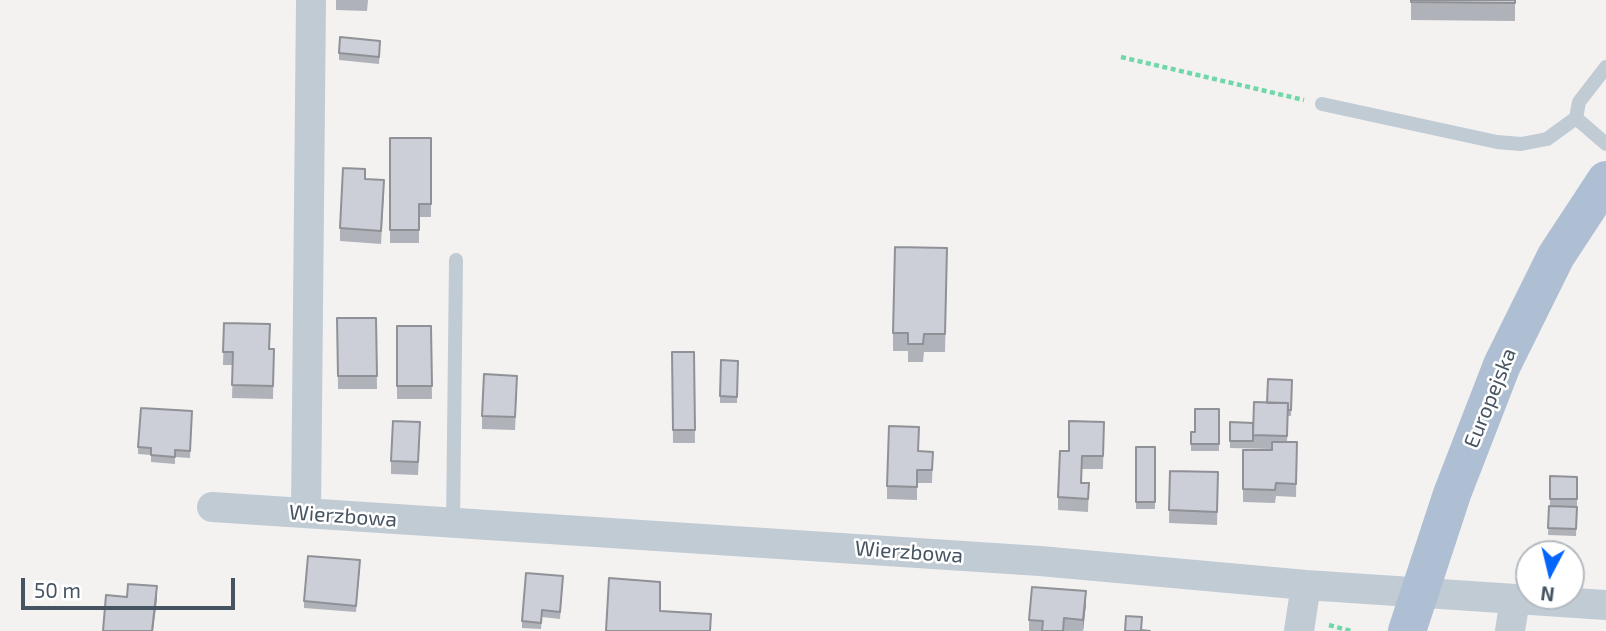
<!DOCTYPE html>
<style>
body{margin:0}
#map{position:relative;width:1606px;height:631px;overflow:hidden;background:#f4f1f1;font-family:"Exo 2",sans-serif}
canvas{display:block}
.north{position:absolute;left:1515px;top:540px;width:70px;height:70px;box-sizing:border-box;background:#fff;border:2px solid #b5bac0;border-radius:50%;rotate:187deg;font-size:19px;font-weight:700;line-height:28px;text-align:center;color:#465361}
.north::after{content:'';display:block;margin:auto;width:24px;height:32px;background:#0465fb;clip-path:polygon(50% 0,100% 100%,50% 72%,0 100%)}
.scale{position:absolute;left:21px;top:578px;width:214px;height:32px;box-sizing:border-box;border:4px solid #465361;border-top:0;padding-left:9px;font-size:21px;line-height:24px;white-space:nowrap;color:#465361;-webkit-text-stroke:5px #fff;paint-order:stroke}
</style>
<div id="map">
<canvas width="1606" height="631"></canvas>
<div class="north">N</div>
<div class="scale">50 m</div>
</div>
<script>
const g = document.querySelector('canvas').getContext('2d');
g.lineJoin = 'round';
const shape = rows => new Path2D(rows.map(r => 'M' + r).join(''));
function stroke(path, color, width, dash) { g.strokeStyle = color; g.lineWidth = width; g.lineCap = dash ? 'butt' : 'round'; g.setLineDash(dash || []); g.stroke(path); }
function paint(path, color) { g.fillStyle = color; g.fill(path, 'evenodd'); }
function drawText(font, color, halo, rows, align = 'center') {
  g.font = font + ' "Exo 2",sans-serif'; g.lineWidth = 5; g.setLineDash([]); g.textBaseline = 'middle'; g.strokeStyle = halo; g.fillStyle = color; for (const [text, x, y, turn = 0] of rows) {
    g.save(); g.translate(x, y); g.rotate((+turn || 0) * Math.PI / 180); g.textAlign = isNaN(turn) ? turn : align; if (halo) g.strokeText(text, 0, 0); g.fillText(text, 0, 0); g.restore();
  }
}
const path = shape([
 [1121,57,1304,100],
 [1329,625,1351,631]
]);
const lane = shape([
 [1606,67,1579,102,1576,118,1606,144],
 [1322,104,1497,142,1521,144,1547,139,1576,118],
 [453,524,456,260]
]);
const street = shape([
 [212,507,1040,561,1306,585,1606,605],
 [306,513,311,0],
 [1299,631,1306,585],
 [1510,631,1515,599]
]);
const primary = shape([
 [1407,631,1452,494,1502,365,1556,256,1606,180]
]);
const wall = shape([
 [336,0,368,0,367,11,336,10],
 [1411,0,1515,0,1515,21,1411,20],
 [380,48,379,64,339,60,339,53],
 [390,138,431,138,431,217,419,217,419,243,390,243],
 [365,179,384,193,381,244,340,241,340,228],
 [947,266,945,352,924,352,923,362,908,362,908,351,893,351,893,333],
 [337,318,376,318,377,389,338,389],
 [224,323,269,349,274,349,273,399,232,398,233,365,223,365],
 [397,326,431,326,432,399,397,399],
 [672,352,694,352,695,443,673,443],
 [738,361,737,403,720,403,720,396],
 [1292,380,1291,416,1288,416,1287,442,1297,442,1296,497,1276,496,1275,503,1243,502,1243,450,1272,450,1272,449,1230,448,1230,422,1253,423,1267,403],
 [517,389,515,430,482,429,482,416],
 [1219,409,1219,451,1191,451,1191,432,1195,432],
 [192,418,190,458,175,457,175,464,151,462,151,455,138,454,138,447],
 [1104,422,1103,469,1082,469,1081,483,1089,483,1088,512,1058,510,1058,497,1069,451],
 [420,435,418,475,391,474,391,461],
 [1136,447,1155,447,1155,509,1136,509],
 [933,452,932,483,917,483,917,500,887,499,887,486],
 [1170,471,1218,472,1217,525,1169,523],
 [1550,476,1577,477,1577,506,1550,506],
 [1549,506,1577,507,1576,536,1548,535],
 [360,567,356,612,304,608,304,601],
 [563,583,560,619,542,617,541,629,522,628,522,621],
 [1086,604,1083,631,1029,631,1029,620]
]);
const shadedWall = shape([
 [157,586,157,599,153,631,152,631],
 [1086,591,1086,604,1083,631,1083,620]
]);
const building = shape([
 [1411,0,1515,0,1515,3,1411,2,1411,0],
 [340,37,380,41,379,57,339,53,340,37],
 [390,138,431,138,431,204,419,204,419,230,390,230,390,138],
 [343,168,365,169,365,179,384,180,381,231,340,228,343,168],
 [895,247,947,248,945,334,924,334,923,344,908,344,908,333,893,333,895,247],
 [337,318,376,318,377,376,338,376,337,318],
 [224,323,270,324,269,349,274,349,273,386,232,385,233,352,223,352,224,323],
 [397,326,431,326,432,386,397,386,397,326],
 [672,352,694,352,695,430,673,430,672,352],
 [721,360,738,361,737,397,720,396,721,360],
 [484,374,517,376,515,417,482,416,484,374],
 [1268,379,1292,380,1291,410,1288,410,1288,403,1267,403,1268,379],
 [1254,402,1288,403,1287,436,1253,435,1254,402],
 [141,408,192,411,190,451,175,450,175,457,151,455,151,448,138,447,141,408],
 [1195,409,1219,409,1219,444,1191,444,1191,432,1195,432,1195,409],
 [393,421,420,422,418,462,391,461,393,421],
 [1069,421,1104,422,1103,456,1082,456,1081,483,1089,483,1088,499,1058,497,1060,451,1069,451,1069,421],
 [1230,422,1253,423,1253,441,1230,441,1230,422],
 [889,426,919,427,918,451,933,452,932,470,917,470,917,487,887,486,889,426],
 [1272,442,1297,442,1296,484,1276,483,1275,490,1243,489,1243,450,1272,450,1272,442],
 [1136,447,1155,447,1155,502,1136,502,1136,447],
 [1170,471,1218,472,1217,512,1169,510,1170,471],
 [1550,476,1577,477,1577,499,1550,499,1550,476],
 [1549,506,1577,507,1576,529,1548,528,1549,506],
 [308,556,360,560,356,606,304,601,308,556],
 [526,573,563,576,560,612,542,610,541,623,522,621,526,573],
 [609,578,660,582,660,611,711,614,710,631,606,631,609,578],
 [128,584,157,586,152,631,103,631,106,595,127,597,128,584],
 [1032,587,1086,591,1083,620,1064,618,1063,631,1042,631,1043,621,1029,620,1032,587],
 [1126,616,1142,617,1141,630,1150,631,1125,631,1126,616]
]);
const streetNames = [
 ["Europejska",1490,398,-68],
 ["Wierzbowa",343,516,4],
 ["Wierzbowa",909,552,4]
];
stroke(path, '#6fd7a8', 4.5, [5, 3.5]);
stroke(lane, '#c0cbd4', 14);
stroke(street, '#c0cbd4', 30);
stroke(primary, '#aebfd3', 38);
paint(wall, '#afb2b9');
paint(shadedWall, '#8f9196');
paint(building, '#cccfd7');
stroke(building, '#8f9196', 2);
drawText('21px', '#465361', '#fff', streetNames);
</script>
